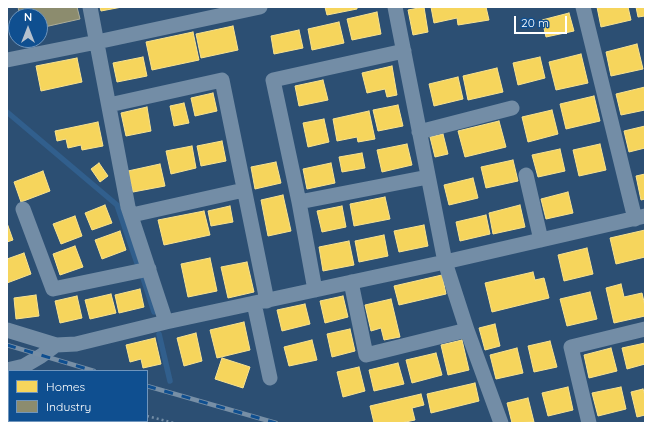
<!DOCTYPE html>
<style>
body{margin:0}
#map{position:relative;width:652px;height:430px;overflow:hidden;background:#2c4f73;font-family:Quicksand,sans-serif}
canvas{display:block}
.frame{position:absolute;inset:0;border:8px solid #fff;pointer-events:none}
.legend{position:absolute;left:8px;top:370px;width:140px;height:52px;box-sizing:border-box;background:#0f4f90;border:1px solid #6f95bc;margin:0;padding:5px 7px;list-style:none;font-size:12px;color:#fff}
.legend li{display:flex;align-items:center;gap:8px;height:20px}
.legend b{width:20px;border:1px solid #6f95bc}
.north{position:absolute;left:8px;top:8px;width:40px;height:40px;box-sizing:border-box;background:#0f4f90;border:1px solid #6f95bc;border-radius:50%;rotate:0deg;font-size:11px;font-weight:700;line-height:16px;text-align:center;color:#fff}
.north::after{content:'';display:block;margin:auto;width:14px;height:18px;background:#b5c1ce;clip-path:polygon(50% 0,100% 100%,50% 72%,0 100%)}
.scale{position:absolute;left:514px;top:16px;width:53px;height:18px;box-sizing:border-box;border:2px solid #fff;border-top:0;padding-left:5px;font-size:12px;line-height:14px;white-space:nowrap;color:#fff;-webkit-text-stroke:3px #0f4f90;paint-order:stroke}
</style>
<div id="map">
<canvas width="652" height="430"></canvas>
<div class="frame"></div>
<ul class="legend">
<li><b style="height:11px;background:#f6d55c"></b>Homes</li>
<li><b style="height:11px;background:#8c8c6e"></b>Industry</li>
</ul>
<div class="north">N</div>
<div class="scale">20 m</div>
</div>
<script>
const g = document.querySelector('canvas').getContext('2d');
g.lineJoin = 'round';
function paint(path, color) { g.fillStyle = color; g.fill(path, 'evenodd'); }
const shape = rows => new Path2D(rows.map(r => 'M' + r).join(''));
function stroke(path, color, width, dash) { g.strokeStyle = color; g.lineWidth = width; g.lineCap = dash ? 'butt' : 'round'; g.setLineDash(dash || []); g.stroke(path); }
const homes = shape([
 [100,7,122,7,101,11,100,7],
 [325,7,357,7,357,9,327,15,325,7],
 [424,7,428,32,413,35,408,10,424,7],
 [431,7,486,7,489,20,458,25,457,18,434,23,431,7],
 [597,7,628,7,631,20,601,27,597,7],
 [636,7,645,7,645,16,638,17,636,7],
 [377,12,381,34,352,40,347,19,377,12],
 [569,13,574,31,546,37,542,20,569,13],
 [339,22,344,43,312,50,308,29,339,22],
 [233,26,238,50,201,58,196,34,233,26],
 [299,30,303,48,274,54,271,36,299,30],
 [193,32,199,60,152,70,146,42,193,32],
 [637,44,643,69,611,76,606,52,637,44],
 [581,54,588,83,556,90,549,62,581,54],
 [143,57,147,76,117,82,113,63,143,57],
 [540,57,545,78,518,85,513,63,540,57],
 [77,58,82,82,41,91,36,66,77,58],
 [392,66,397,95,387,97,385,89,367,93,362,73,392,66],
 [497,68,503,92,468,100,463,76,497,68],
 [458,77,463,99,434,106,429,84,458,77],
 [323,80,328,100,299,106,295,86,323,80],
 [645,87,645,110,621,115,616,94,645,87],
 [213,93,217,111,195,116,191,98,213,93],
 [594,96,600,121,566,129,560,104,594,96],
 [184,103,189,123,174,126,170,106,184,103],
 [398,105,403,126,378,131,373,110,398,105],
 [147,107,151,131,126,136,121,113,147,107],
 [552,110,558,134,528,142,522,117,552,110],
 [369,111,375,139,358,142,357,137,337,141,333,119,369,111],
 [324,119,329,142,308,147,303,123,324,119],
 [499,121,506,147,465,157,458,131,499,121],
 [98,122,103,146,82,150,81,145,68,148,66,139,57,141,55,131,98,122],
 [645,126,645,148,629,152,624,131,645,126],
 [443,134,448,154,435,157,430,137,443,134],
 [222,141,226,161,201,166,197,146,222,141],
 [407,144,412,165,382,172,377,150,407,144],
 [600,144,606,170,579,176,573,150,600,144],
 [192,146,196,168,171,174,166,151,192,146],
 [560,149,565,171,538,177,532,155,560,149],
 [362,153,365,168,342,172,339,157,362,153],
 [513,160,518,181,486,188,481,167,513,160],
 [276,162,281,183,255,189,251,167,276,162],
 [99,163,108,176,100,182,91,169,99,163],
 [331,163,335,183,307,189,303,169,331,163],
 [160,164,165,186,133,192,128,171,160,164],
 [43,171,50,191,21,202,14,182,43,171],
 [645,174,645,199,641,200,636,176,645,174],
 [473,178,478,198,449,205,444,185,473,178],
 [568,192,573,213,546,219,541,199,568,192],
 [283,195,291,231,268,236,261,200,283,195],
 [385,197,390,219,354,226,350,204,385,197],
 [105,205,112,223,92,230,85,213,105,205],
 [520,205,525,227,493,234,489,213,520,205],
 [230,206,233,222,211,226,208,211,230,206],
 [342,206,346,227,322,232,317,211,342,206],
 [204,211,210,235,164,245,158,220,204,211],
 [486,215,490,234,460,241,456,222,486,215],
 [75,216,82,236,61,244,53,224,75,216],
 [7,223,13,240,7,242,7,223],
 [424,225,428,246,399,252,394,231,424,225],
 [645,230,645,257,616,264,610,238,645,230],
 [120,231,126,250,102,259,95,240,120,231],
 [384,235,388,256,359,262,355,241,384,235],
 [349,241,354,265,323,271,319,247,349,241],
 [75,246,83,267,60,275,53,254,75,246],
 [587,248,593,274,564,281,558,255,587,248],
 [24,253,31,274,7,283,7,259,24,253],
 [210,258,217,291,188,297,181,264,210,258],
 [247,262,254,292,228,298,221,267,247,262],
 [533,272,535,280,544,278,549,298,492,312,485,283,533,272],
 [442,275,446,294,399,305,394,286,442,275],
 [621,284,624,297,642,293,645,306,645,316,614,323,606,288,621,284],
 [140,289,144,307,119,313,115,295,140,289],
 [590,292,597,319,567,326,560,299,590,292],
 [111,294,116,313,90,319,85,300,111,294],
 [36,295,39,316,16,319,14,298,36,295],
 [77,296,82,318,60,323,55,301,77,296],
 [343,296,348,317,325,323,320,301,343,296],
 [391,299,400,337,384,340,381,328,371,331,365,305,391,299],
 [305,304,310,324,282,331,277,310,305,304],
 [244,322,250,350,217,358,210,330,244,322],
 [495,324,500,346,485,350,479,328,495,324],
 [350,329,355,351,332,357,327,334,350,329],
 [196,333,202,361,184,366,177,338,196,333],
 [155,338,161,364,143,368,141,359,130,362,126,345,155,338],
 [312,340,317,360,289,366,284,347,312,340],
 [462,340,469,370,448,375,441,345,462,340],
 [550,341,557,367,534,372,528,346,550,341],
 [645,343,645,364,627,369,622,348,645,343],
 [517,348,523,373,496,379,490,355,517,348],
 [611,348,617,371,589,378,584,355,611,348],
 [436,353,442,375,412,383,406,360,436,353],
 [222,358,250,367,243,388,215,379,222,358],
 [398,363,404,384,374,391,369,370,398,363],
 [359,367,365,391,343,397,337,372,359,367],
 [475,383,479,401,431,413,427,394,475,383],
 [568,387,573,410,548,416,542,393,568,387],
 [621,387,626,409,598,416,592,393,621,387],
 [643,389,645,395,645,415,637,417,631,392,643,389],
 [421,394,424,405,412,408,415,420,401,423,374,423,370,406,421,394],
 [528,398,534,422,512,423,507,403,528,398]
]);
const industry = shape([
 [18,7,77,7,80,19,40,28,40,16,20,16,18,7]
]);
const stream = shape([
 [7,112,117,205,137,263],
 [143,278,154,312],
 [159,334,170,381]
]);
const path = shape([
 [147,416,174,423]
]);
const minor = shape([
 [90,7,128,207,166,322],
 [395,7,445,262,467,330,501,423],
 [583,7,635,219],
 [7,60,97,42,260,7],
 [109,105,222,80,267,301],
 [419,132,512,108],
 [526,175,541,240],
 [299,202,428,177],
 [23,209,53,289,149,269],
 [132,215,244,190],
 [351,282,366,355,467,330],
 [315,290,299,202,273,80,404,51],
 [254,303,270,378],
 [7,330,56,345],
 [7,370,24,366,41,356,56,345,76,344,166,322,445,262,645,216],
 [589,423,571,347,645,329]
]);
const rail = shape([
 [7,345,94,371],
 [147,386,276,423]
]);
paint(homes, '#f6d55c');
stroke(homes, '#f9e28d', 1);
paint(industry, '#8c8c6e');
stroke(industry, '#aeae9a', 1);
stroke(stream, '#315f8d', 5.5);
stroke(path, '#738da6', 2.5, [2, 3]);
stroke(minor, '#738da6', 15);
stroke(rail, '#778fa6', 4.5);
stroke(rail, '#0f4f90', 3, [9]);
</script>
